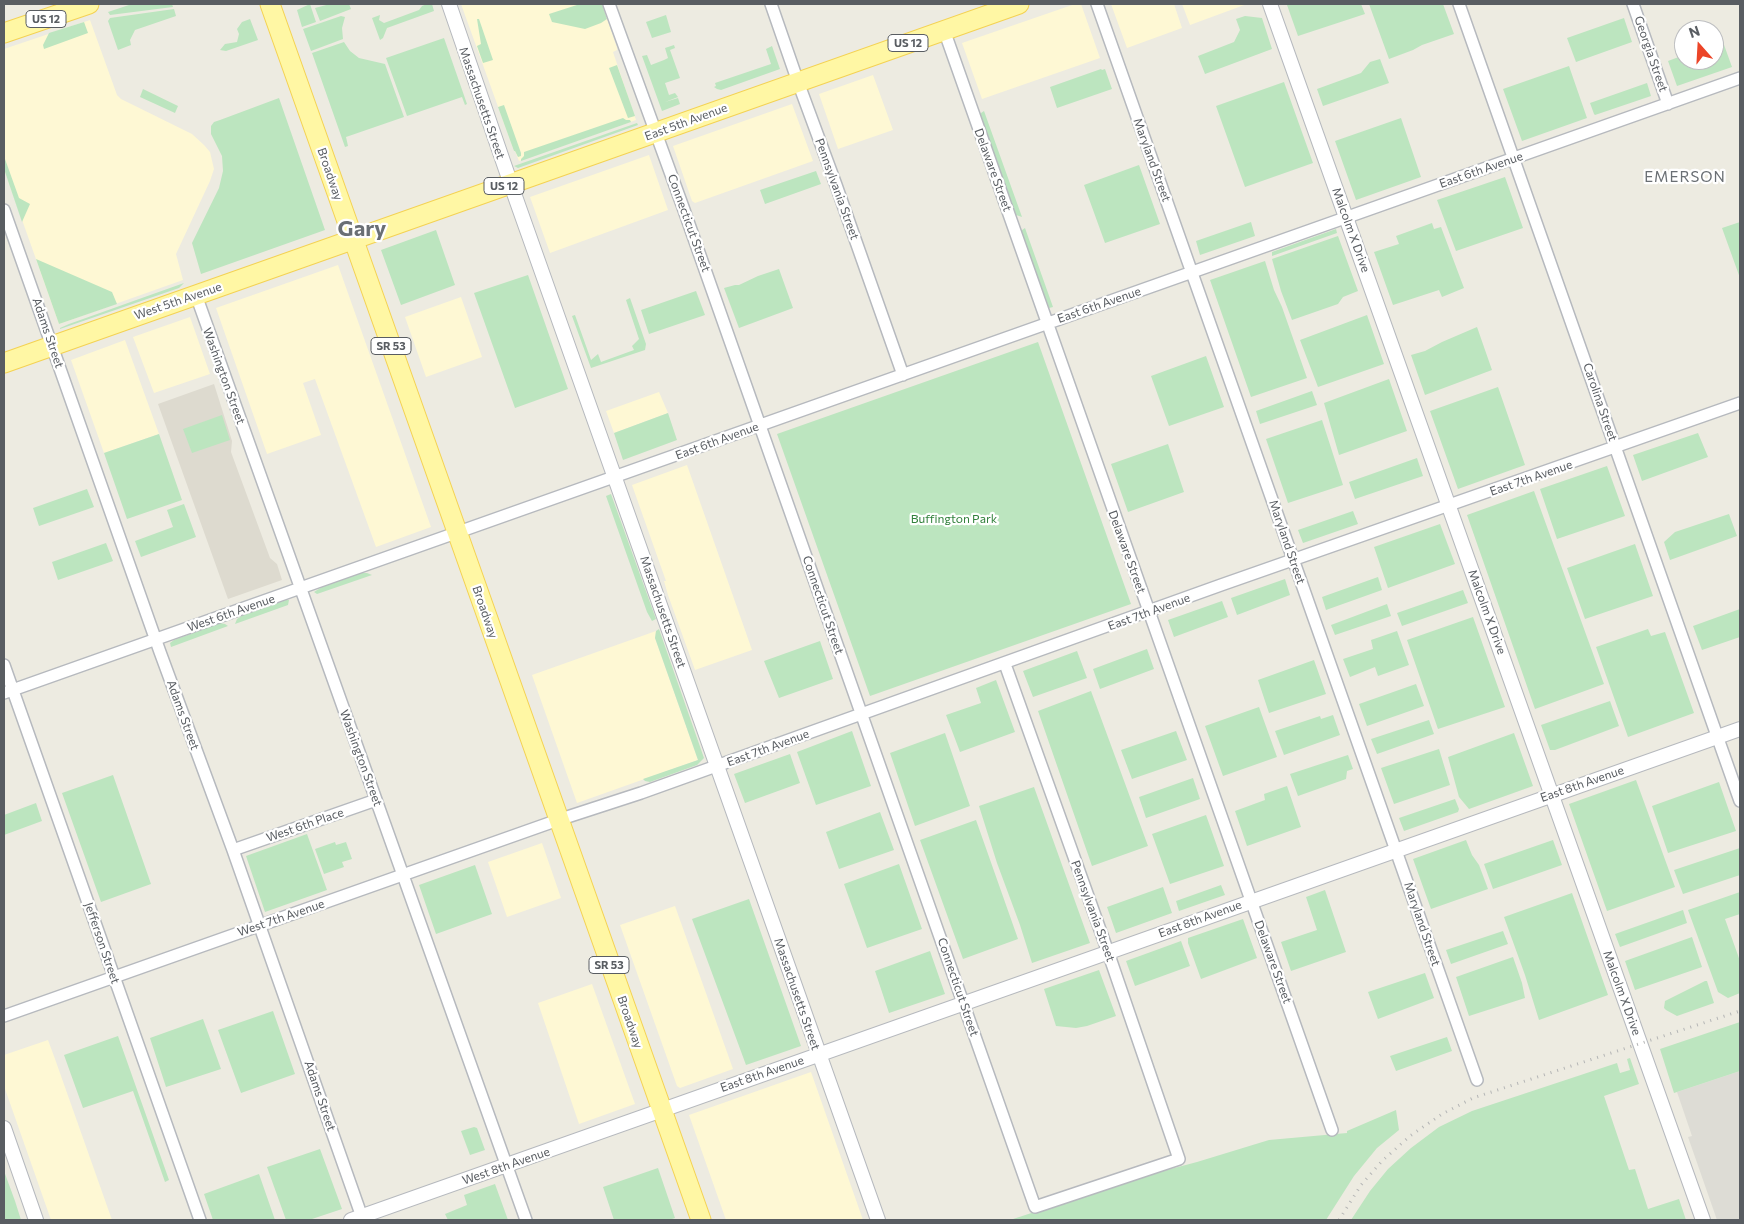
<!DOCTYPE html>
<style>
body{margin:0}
#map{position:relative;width:1744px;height:1224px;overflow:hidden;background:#edebe1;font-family:Commissioner,sans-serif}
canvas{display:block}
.frame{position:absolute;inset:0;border:5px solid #595d62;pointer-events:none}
.north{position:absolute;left:1674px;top:20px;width:50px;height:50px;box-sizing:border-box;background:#fff;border:1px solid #bdbec0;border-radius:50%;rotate:341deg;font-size:14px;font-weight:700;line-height:20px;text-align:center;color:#595d62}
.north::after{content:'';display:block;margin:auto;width:18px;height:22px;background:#ec4528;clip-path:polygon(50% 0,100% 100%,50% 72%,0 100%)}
</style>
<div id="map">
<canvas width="1744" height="1224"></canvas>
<div class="frame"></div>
<div class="north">N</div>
</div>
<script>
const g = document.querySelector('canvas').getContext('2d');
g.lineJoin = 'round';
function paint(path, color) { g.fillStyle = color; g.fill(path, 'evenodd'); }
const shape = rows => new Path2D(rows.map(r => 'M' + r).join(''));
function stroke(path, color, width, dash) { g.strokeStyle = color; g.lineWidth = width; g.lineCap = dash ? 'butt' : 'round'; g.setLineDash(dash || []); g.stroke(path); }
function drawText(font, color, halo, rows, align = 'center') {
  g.font = font + ' Commissioner,sans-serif'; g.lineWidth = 4.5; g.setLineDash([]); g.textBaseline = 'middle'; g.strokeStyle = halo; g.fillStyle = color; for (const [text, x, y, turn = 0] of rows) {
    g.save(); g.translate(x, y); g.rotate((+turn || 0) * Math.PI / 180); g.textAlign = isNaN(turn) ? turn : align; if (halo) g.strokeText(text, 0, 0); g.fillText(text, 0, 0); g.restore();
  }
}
const commercial = shape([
 [461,4,602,4,617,48,617,50,613,52,636,120,519,161,515,151,514,151],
 [1075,4,1081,4,1100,58,982,99,962,43],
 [1111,4,1174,4,1182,28,1127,48],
 [1182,4,1247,4,1190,25],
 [90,20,117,95,121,99,192,134,204,145,210,152,214,169,210,181,176,254,183,280,59,324,4,169,4,49],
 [873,75,893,130,838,149,819,94],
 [792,104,813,161,695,203,692,201,673,146],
 [649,155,668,210,550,253,530,197],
 [338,265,431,527,376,547,315,379,303,383,321,435,267,454,216,308],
 [461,297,482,357,426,377,405,317],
 [190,317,210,374,154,393,133,337],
 [125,340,159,434,104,453,71,360],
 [659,392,668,413,614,433,606,411],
 [687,465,752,650,695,670,668,595,664,581,666,581,632,485],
 [656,631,655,638,698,760,577,803,532,675],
 [542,843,561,898,507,917,488,862],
 [675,906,733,1069,680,1088,677,1086,620,925],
 [592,984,635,1104,579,1124,538,1003],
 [48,1040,55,1059,112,1220,51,1220,4,1086,4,1055],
 [811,1072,863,1220,726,1220,689,1115]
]);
const industrial = shape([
 [1740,1071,1740,1220,1717,1220,1688,1137,1692,1136,1677,1092]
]);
const education = shape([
 [214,384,232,441,231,452,270,558,277,564,282,580,228,599,158,404]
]);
const green = shape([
 [132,4,172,4,173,7,110,15,108,12],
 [310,4,316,22,302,27,297,10],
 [330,4,349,4,351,9,320,21,315,8],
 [427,4,432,4,434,11,387,28,383,38,380,40,372,18,380,15,379,20,384,23,419,10,422,6],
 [580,4,602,4,607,19,601,23,585,29,552,22,549,14],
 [1290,4,1361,4,1365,14,1298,36,1287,5],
 [1369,4,1443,4,1454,34,1422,45,1413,50,1389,59],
 [174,9,176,16,135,30,130,40,131,45,118,50,108,21,110,18],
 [666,15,671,32,652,38,646,22],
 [341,16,345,17,342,28,343,39,311,51,303,29],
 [1245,16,1262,18,1272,49,1205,74,1198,56,1234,42,1240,30,1236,19],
 [1624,18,1632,42,1576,62,1567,38],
 [250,19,258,40,226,51,220,50,225,44,237,42,239,34,237,29,242,22],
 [477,19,479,19,493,60,483,63,477,46,481,44],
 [84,22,88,33,44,49,43,45,49,33],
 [444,38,467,104,465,105,462,97,407,116,386,58],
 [344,42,350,51,359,58,385,64,404,117,346,137,348,146,345,147,312,53],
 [1723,42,1732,67,1677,86,1668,61,1684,55,1684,60,1714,60,1714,45],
 [674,45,675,48,670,50,680,78,665,83,669,95,675,93,678,97,665,102,678,98,680,104,662,111,642,56,647,55,651,65,664,60,668,58,665,48],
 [772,46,780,69,721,90,717,89,714,87,716,86,715,83,771,64,766,49],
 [1380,59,1389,83,1323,106,1317,89,1361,73,1370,62],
 [617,65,635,116,628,118,609,68],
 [1569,66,1587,118,1522,141,1503,89],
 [1101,69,1102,70,1105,69,1112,89,1057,108,1050,87],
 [1284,82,1313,163,1245,187,1216,106],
 [1647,83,1651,96,1595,115,1594,114,1590,103],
 [143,89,178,106,175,113,140,97],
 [279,98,325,230,201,274,192,243,219,188,223,171,222,156,211,134,211,126,214,122,220,120],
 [504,105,521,153,521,156,518,157,515,151,514,151,498,107],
 [984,111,1022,217,1016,215,981,117,981,113],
 [623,118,626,120,630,120,631,122,521,161,521,159,524,156,524,152],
 [1401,118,1421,177,1356,200,1335,141],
 [637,123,638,125,518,168,514,166],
 [4,159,5,159,19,198,30,204,22,222,4,169],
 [1139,165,1160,224,1105,243,1084,185],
 [816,171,821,184,765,204,760,190],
 [1505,177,1523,228,1456,251,1437,200],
 [1251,222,1255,236,1200,255,1196,241],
 [1740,222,1740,278,1722,228],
 [1432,223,1434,229,1441,227,1464,288,1442,297,1439,290,1393,305,1374,252,1399,244,1396,236],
 [1025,228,1053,307,1049,308,1022,234,1022,230],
 [1336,229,1337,233,1272,256,1272,252],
 [436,230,455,285,401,305,381,250],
 [1338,236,1358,291,1343,297,1338,304,1292,320,1281,291,1272,259],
 [36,259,112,292,117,304,59,324],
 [1265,261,1274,290,1282,307,1307,378,1251,397,1210,280],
 [779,269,793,308,739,328,724,288,735,285,739,285,758,276],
 [528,275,568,389,515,408,474,293],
 [184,283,179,288,60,329,60,328,69,324],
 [696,291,705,315,649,334,641,310],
 [630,298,646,344,645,350,591,368,572,316,575,315,591,360,598,354,601,362,634,350,632,346,639,339,626,300],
 [1367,315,1384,364,1318,387,1300,340],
 [1477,327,1492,370,1425,395,1411,355,1425,351,1442,342],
 [1038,342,1131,604,870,696,777,434],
 [1206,356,1224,407,1169,426,1151,376],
 [1389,379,1407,431,1339,455,1324,403],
 [1498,387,1525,465,1458,489,1430,411],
 [1312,391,1317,405,1260,424,1256,411],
 [668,413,677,440,623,460,614,433],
 [222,415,230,440,192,453,183,429],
 [1322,420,1343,485,1288,503,1266,439],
 [1698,433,1708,457,1642,481,1633,455],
 [159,434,182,500,127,519,104,453],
 [1168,444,1184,492,1128,512,1111,464],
 [1417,458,1423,476,1355,499,1349,482],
 [1607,466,1625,516,1557,539,1540,489],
 [87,489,94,507,39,526,33,508],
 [1534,491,1604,684,1535,709,1467,515],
 [611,494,656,619,652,621,647,612,606,496],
 [184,504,196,537,141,557,135,541,173,527,167,510],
 [1353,511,1358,524,1303,543,1298,530],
 [1729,514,1737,536,1670,560,1664,542,1675,532],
 [1440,524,1455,564,1388,588,1374,547],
 [106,543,113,561,58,580,52,562],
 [1635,544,1653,596,1585,619,1567,568],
 [361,573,367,573,372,575,317,594,314,592,322,587],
 [1378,577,1382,590,1326,610,1322,597],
 [1285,579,1290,595,1237,615,1231,598],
 [1463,590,1468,603,1402,626,1397,613],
 [286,600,289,600,288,605,235,624,237,619,243,615],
 [1222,601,1228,617,1174,637,1168,620],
 [1387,604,1391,616,1335,635,1331,625],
 [1740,609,1740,637,1702,650,1693,626],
 [1473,617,1505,707,1438,729,1407,640],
 [220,623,225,624,228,626,171,647,170,643,174,640],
 [659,629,704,758,697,765,650,782,645,781,643,779,698,760,655,638,656,631],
 [1648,629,1651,636,1665,632,1694,713,1628,737,1596,647],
 [1397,631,1409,665,1378,676,1375,667,1350,677,1343,659,1373,649,1371,640],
 [820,641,833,679,779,698,764,661],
 [1147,649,1154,669,1100,689,1093,669],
 [1077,651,1087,678,1033,697,1023,671],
 [1314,660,1326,694,1269,713,1258,680],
 [996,680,1015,732,960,752,946,715,981,703,976,688],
 [1416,684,1424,706,1367,726,1359,704],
 [1091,691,1148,846,1092,866,1038,711],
 [1610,701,1619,726,1555,750,1550,750,1541,725],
 [1259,707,1277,757,1223,776,1205,726],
 [1333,715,1340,735,1284,755,1275,731,1320,716,1321,719],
 [1429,720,1434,734,1377,754,1371,739],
 [852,731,871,786,816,805,797,752],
 [1176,731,1187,760,1132,779,1121,750],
 [945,733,970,806,915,826,890,753],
 [1514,733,1533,786,1469,809,1459,797,1448,757],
 [1439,749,1450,785,1394,804,1381,768],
 [790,754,800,783,745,803,734,774],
 [1348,755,1353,769,1347,771,1346,779,1298,796,1290,774],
 [113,775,151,884,101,902,62,793],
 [1193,778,1200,799,1146,818,1139,797],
 [1636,780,1675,887,1607,911,1569,804],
 [1719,782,1736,831,1668,853,1652,806],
 [1287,786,1301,827,1247,846,1235,811,1265,800,1264,794],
 [1034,787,1090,943,1032,963,1020,925,997,863,979,806],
 [1455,799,1459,809,1458,812,1404,831,1399,818],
 [36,803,42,821,4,835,4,815],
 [880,812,894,850,839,869,826,832],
 [1206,815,1224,866,1170,884,1152,834],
 [976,820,1018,939,963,959,920,840],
 [307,834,327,890,265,912,246,856],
 [1466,840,1472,855,1479,865,1488,889,1431,909,1413,859],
 [1553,840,1562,865,1493,889,1484,864],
 [335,842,336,845,346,842,352,859,342,862,344,867,324,874,315,849],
 [1740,848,1740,875,1683,894,1674,870],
 [899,864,922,929,867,948,844,884],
 [475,865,492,914,436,934,419,885],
 [1221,885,1225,895,1179,911,1176,901],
 [1163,887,1172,913,1116,933,1107,907],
 [1325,890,1346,952,1291,971,1281,942,1317,930,1306,897],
 [1740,892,1740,914,1725,919,1740,961,1740,993,1728,998,1718,992,1688,910],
 [1572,893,1608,995,1539,1020,1525,975,1504,917],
 [749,899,801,1046,746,1065,692,919],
 [1683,910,1687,923,1620,947,1615,934],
 [1243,919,1257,958,1201,979,1188,943,1188,938],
 [1503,931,1508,944,1451,964,1446,950],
 [1692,937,1702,967,1635,990,1625,961],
 [1181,941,1190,966,1135,986,1126,961],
 [930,951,945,994,889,1013,875,971],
 [1513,957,1522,983,1525,998,1469,1016,1456,977],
 [1099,970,1116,1016,1087,1026,1076,1028,1056,1026,1044,989],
 [1425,973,1434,998,1378,1019,1368,992],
 [1705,981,1707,981,1714,1003,1677,1016,1666,1010,1664,1008,1665,1001],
 [273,1011,295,1074,241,1093,218,1030],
 [203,1019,221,1069,166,1087,150,1038],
 [1740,1022,1740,1071,1674,1093,1660,1049],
 [118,1036,169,1180,165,1182,133,1091,83,1108,64,1055],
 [1447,1037,1452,1051,1396,1071,1390,1056],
 [1630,1058,1639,1084,1604,1096,1629,1170,1635,1169,1648,1209,1679,1199,1686,1220,1351,1220,1370,1191,1388,1169,1411,1148,1439,1127,1472,1111,1617,1063,1620,1073,1630,1070,1627,1059],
 [1396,1110,1399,1130,1377,1148,1354,1176,1326,1220,1010,1220,1148,1175,1197,1162,1269,1140,1347,1133,1347,1131],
 [474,1127,477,1128,485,1150,470,1155,461,1131],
 [320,1149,342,1209,309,1220,286,1220,267,1167],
 [658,1168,675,1218,669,1220,614,1220,603,1187],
 [4,1171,15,1201,21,1220,4,1220],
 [259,1174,275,1220,213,1220,204,1194],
 [495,1184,508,1220,448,1220,445,1214,467,1205,464,1195]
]);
const minor = shape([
 [609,4,684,210,1035,1207,1179,1159,1108,952,1005,664],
 [771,4,798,82,836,185,903,375],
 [1097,4,1477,1080],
 [1459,4,1740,801],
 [1633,4,1668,104],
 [944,30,1332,1130],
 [4,210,160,652,233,850,363,1220],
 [196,295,526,1220],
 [4,665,200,1220],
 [4,693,1740,78],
 [233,850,376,800],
 [4,1016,558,820,641,793,1221,585,1740,403]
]);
const tertiary = shape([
 [449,4,516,199,878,1220],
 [1270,4,1703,1220],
 [4,1128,36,1220],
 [351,1220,1740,729]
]);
const primary = shape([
 [270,4,701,1220],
 [4,33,89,4],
 [4,363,1019,4]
]);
const rail = shape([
 [1339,1220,1361,1185,1382,1161,1410,1136,1442,1114,1473,1098,1740,1011]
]);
const shields = [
 [46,19,40],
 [908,43,40],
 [504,186,40],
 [391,346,40],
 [609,965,40]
];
const shieldNames = [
 ["US 12",46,19],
 ["US 12",908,43],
 ["US 12",504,186],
 ["SR 53",391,346],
 ["SR 53",609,965]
];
const streetNames = [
 ["Georgia Street",1651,54,71],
 ["Massachusetts Street",482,103,71],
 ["East 5th Avenue",686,122,-20],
 ["Maryland Street",1152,160,70],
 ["Delaware Street",993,170,70],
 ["East 6th Avenue",1481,170,-19],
 ["Broadway",330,174,71],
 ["Pennsylvania Street",837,189,70],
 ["Connecticut Street",689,223,70],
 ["Malcolm X Drive",1351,230,70],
 ["West 5th Avenue",178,301,-19],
 ["East 6th Avenue",1099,305,-19],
 ["Adams Street",48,333,71],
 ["Washington Street",224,376,70],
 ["Carolina Street",1600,402,71],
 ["East 6th Avenue",717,441,-20],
 ["East 7th Avenue",1531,478,-19],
 ["Maryland Street",1287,542,71],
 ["Delaware Street",1127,552,70],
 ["Connecticut Street",823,605,71],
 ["Broadway",485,612,71],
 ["Massachusetts Street",663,612,71],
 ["East 7th Avenue",1149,612,-20],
 ["Malcolm X Drive",1487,612,70],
 ["West 6th Avenue",231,613,-19],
 ["Adams Street",183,715,70],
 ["East 7th Avenue",768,748,-20],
 ["Washington Street",361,758,70],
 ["East 8th Avenue",1582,784,-19],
 ["West 6th Place",305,825,-19],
 ["Pennsylvania Street",1093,911,70],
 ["West 7th Avenue",281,918,-19],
 ["East 8th Avenue",1200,919,-20],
 ["Maryland Street",1422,924,71],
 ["Jefferson Street",102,943,71],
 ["Delaware Street",1273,962,70],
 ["Connecticut Street",958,987,71],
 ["Malcolm X Drive",1622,993,70],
 ["Massachusetts Street",797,994,71],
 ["Broadway",630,1022,71],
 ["East 8th Avenue",762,1074,-19],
 ["Adams Street",320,1096,71],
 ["West 8th Avenue",506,1166,-19]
];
const parkNames = [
 ["Buffington Park",954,519]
];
const quarterNames = [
 ["EMERSON",1685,177]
];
const townNames = [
 ["Gary",362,229]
];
paint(commercial, '#fef8d4');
paint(industrial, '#dddcd5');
paint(education, '#dddacf');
paint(green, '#bce5bf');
stroke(minor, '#b6b9be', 14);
stroke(tertiary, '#b6b9be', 16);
stroke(primary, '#f4d253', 21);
stroke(minor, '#fff', 11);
stroke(tertiary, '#fff', 14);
stroke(primary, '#fff7a4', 19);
stroke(rail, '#b4b5b5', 3, [1, 6]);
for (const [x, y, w] of shields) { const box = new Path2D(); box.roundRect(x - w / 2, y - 8.5, w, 17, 4); g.fillStyle = '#fff'; g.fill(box); stroke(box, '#595d62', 1); }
drawText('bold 11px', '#595d62', null, shieldNames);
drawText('12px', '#595d62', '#fff', streetNames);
drawText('12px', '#32813c', '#fff', parkNames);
g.letterSpacing = '1px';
drawText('15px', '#6a6f74', '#fff', quarterNames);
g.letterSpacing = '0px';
drawText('bold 22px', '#6a6f74', '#fff', townNames);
</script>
